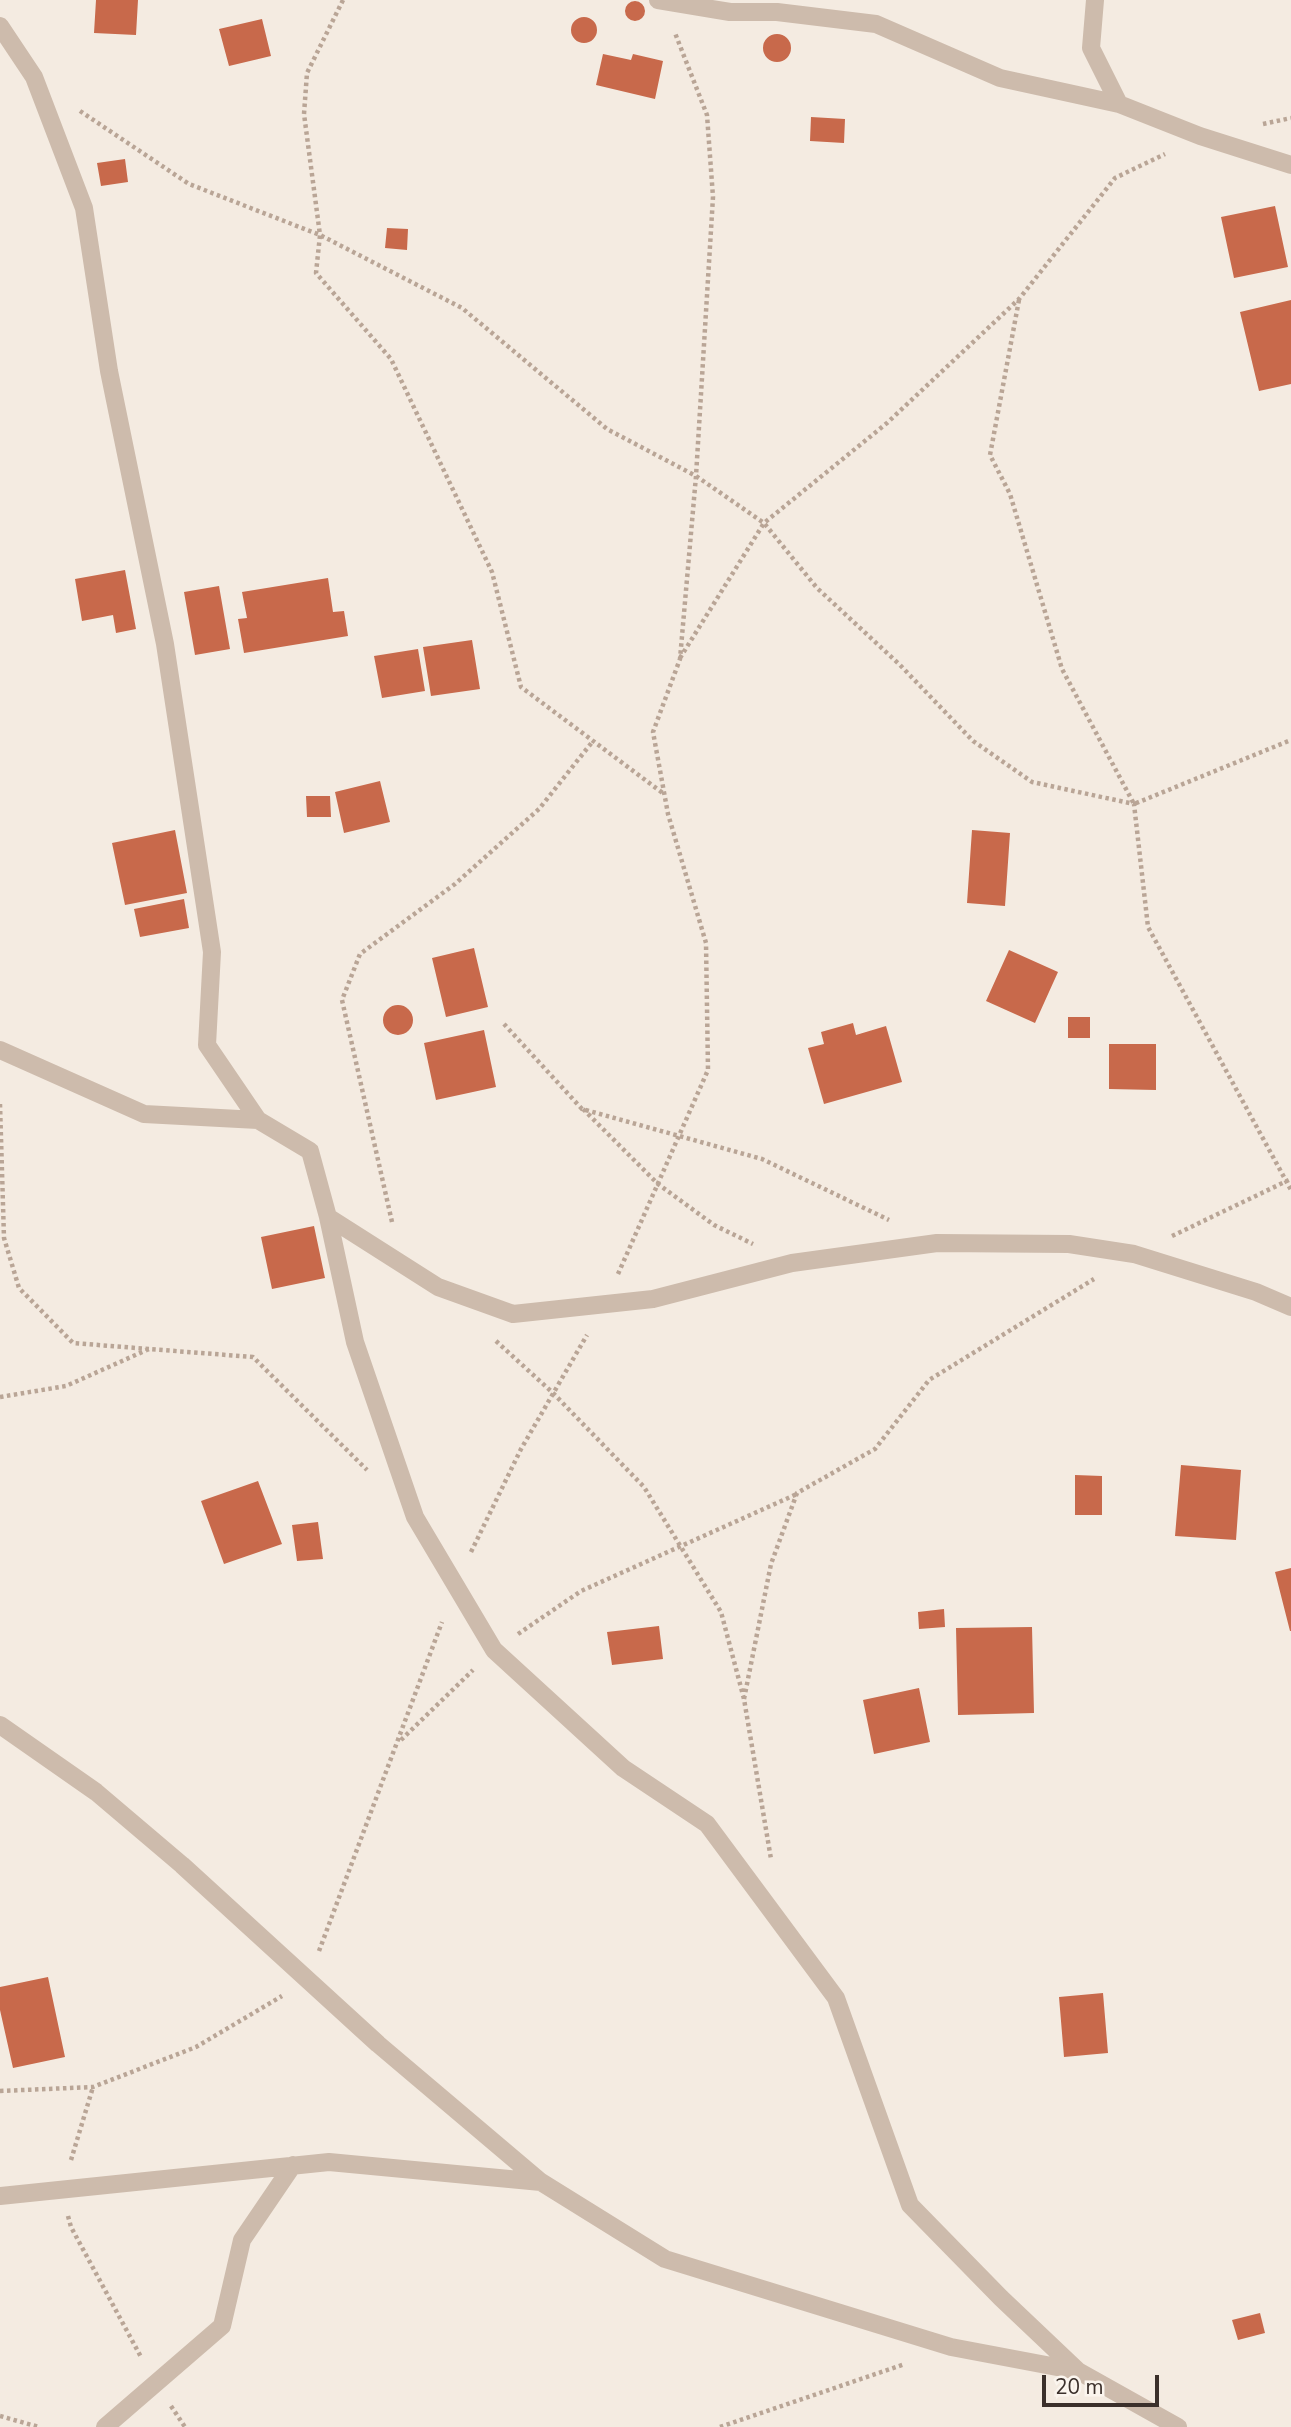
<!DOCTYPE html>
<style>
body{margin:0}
#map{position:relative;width:1291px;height:2427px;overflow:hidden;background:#f4ebe1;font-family:"Nunito Sans",sans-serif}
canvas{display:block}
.scale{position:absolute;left:1042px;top:2375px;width:117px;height:32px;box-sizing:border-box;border:4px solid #3b302b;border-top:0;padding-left:9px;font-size:21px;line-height:24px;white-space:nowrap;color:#3b302b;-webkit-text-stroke:5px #fbf5ee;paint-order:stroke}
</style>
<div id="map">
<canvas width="1291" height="2427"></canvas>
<div class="scale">20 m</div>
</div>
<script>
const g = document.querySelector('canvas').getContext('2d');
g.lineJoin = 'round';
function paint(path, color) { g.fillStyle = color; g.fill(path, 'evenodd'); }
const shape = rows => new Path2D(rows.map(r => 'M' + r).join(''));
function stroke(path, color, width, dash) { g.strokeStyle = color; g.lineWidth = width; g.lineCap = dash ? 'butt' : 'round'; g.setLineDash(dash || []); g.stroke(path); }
const building = shape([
 [96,0,138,0,136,35,94,33],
 '625 11a10 10 0 1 1 20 0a10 10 0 1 1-20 0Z',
 '571 30a13 13 0 1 1 26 0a13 13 0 1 1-26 0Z',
 [262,19,271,56,229,66,219,29],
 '763 48a14 14 0 1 1 28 0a14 14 0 1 1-28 0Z',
 [603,54,631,60,633,54,663,61,655,99,596,85],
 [811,117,845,119,844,143,810,141],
 [125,159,128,182,101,186,97,163],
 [1275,206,1288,267,1234,278,1221,217],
 [387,228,408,229,407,250,385,248],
 [1291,300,1291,384,1259,391,1240,312],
 [125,570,136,629,116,633,113,615,82,621,75,579],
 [328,578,333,612,344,611,348,636,244,653,238,619,247,618,242,592],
 [219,586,230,649,195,655,184,592],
 [472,640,480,689,431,696,423,647],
 [418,649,425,691,382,698,374,656],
 [380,781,390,822,344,833,335,792],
 [306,796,330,796,331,817,307,817],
 [175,830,187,893,125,905,112,843],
 [972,830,1010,833,1005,906,967,903],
 [184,899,189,928,140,937,134,909],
 [474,948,488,1007,446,1017,432,958],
 [1009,950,1058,972,1035,1023,986,1001],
 '383 1020a15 15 0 1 1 30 0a15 15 0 1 1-30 0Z',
 [1068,1017,1090,1017,1090,1038,1068,1038],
 [853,1023,856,1035,886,1026,902,1082,824,1104,808,1048,824,1044,821,1032],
 [484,1030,496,1087,436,1100,424,1043],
 [1109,1044,1156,1044,1156,1090,1109,1089],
 [314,1226,325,1278,272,1289,261,1237],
 [1181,1465,1241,1470,1236,1540,1175,1536],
 [1075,1475,1102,1476,1102,1515,1075,1515],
 [258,1481,282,1544,224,1564,201,1501],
 [318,1522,323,1559,297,1561,292,1525],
 [1291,1568,1291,1631,1290,1631,1275,1572],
 [944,1609,945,1627,919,1629,918,1612],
 [659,1626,663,1659,612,1665,607,1632],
 [1032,1627,1034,1713,958,1715,956,1628],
 [919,1688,930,1742,874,1754,863,1700],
 [48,1977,65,2057,13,2068,0,2010,0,1987],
 [1103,1993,1108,2053,1064,2057,1059,1997],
 [1260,2313,1265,2333,1238,2340,1232,2320]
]);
const path = shape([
 [343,0,307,73,304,114,320,235,316,273,391,359,492,572,521,687,664,794],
 [80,111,189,184,320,235,462,308,607,429,696,476,764,523,817,588,900,665,973,741,1032,782,1134,804,1148,927,1291,1190],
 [1263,124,1291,118],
 [1019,300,990,455,1010,494,1062,669,1134,804,1291,740],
 [680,658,764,523,887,423,1019,299,1115,178,1165,154],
 [504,1024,582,1109,762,1159,889,1220],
 [0,1104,4,1238,19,1288,73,1343,149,1349],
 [583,1109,658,1184,714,1225,753,1244],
 [392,1222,342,1000,360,954,455,884,539,809,593,741],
 [1172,1236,1291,1179],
 [618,1274,708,1070,706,943,668,814,653,732,680,659,696,476,713,197,707,115,675,33],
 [496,1341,553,1393,644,1487,721,1612,744,1699,771,1859],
 [0,1397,66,1386,149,1349,253,1357,367,1470],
 [471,1552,521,1449,587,1335],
 [518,1634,581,1591,797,1494],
 [744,1699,771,1564,797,1493,875,1449,929,1380,1094,1279],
 [401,1740,473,1670],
 [319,1951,442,1622],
 [0,2091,93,2087,196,2047,282,1996],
 [71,2160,93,2087],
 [68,2216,71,2227,141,2357],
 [171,2406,185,2427],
 [0,2416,39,2427],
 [720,2427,905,2364]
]);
const street = shape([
 [658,0,730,12,777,12,876,24,1000,78,1119,104,1200,136,1291,165],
 [1095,0,1091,48,1119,104],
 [0,26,34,77,84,208,109,371,165,644,212,952,207,1045,258,1120],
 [0,1050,144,1114,258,1120,310,1151,328,1217,438,1287,513,1314,653,1299,792,1263,937,1243,1069,1244,1134,1254,1256,1292,1291,1307],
 [328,1217,355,1342,415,1517,494,1650,623,1768,707,1824,836,1998,910,2205,1001,2298,1078,2371],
 [0,1725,96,1792,182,1865,378,2044,541,2182,665,2259,951,2347,1078,2371,1178,2427],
 [0,2196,329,2162,541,2182],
 [105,2427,222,2326,242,2240,293,2165]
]);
paint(building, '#c8694b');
stroke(path, '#b9a596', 4.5, [3.5, 3.5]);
stroke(street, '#cdbbac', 18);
</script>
